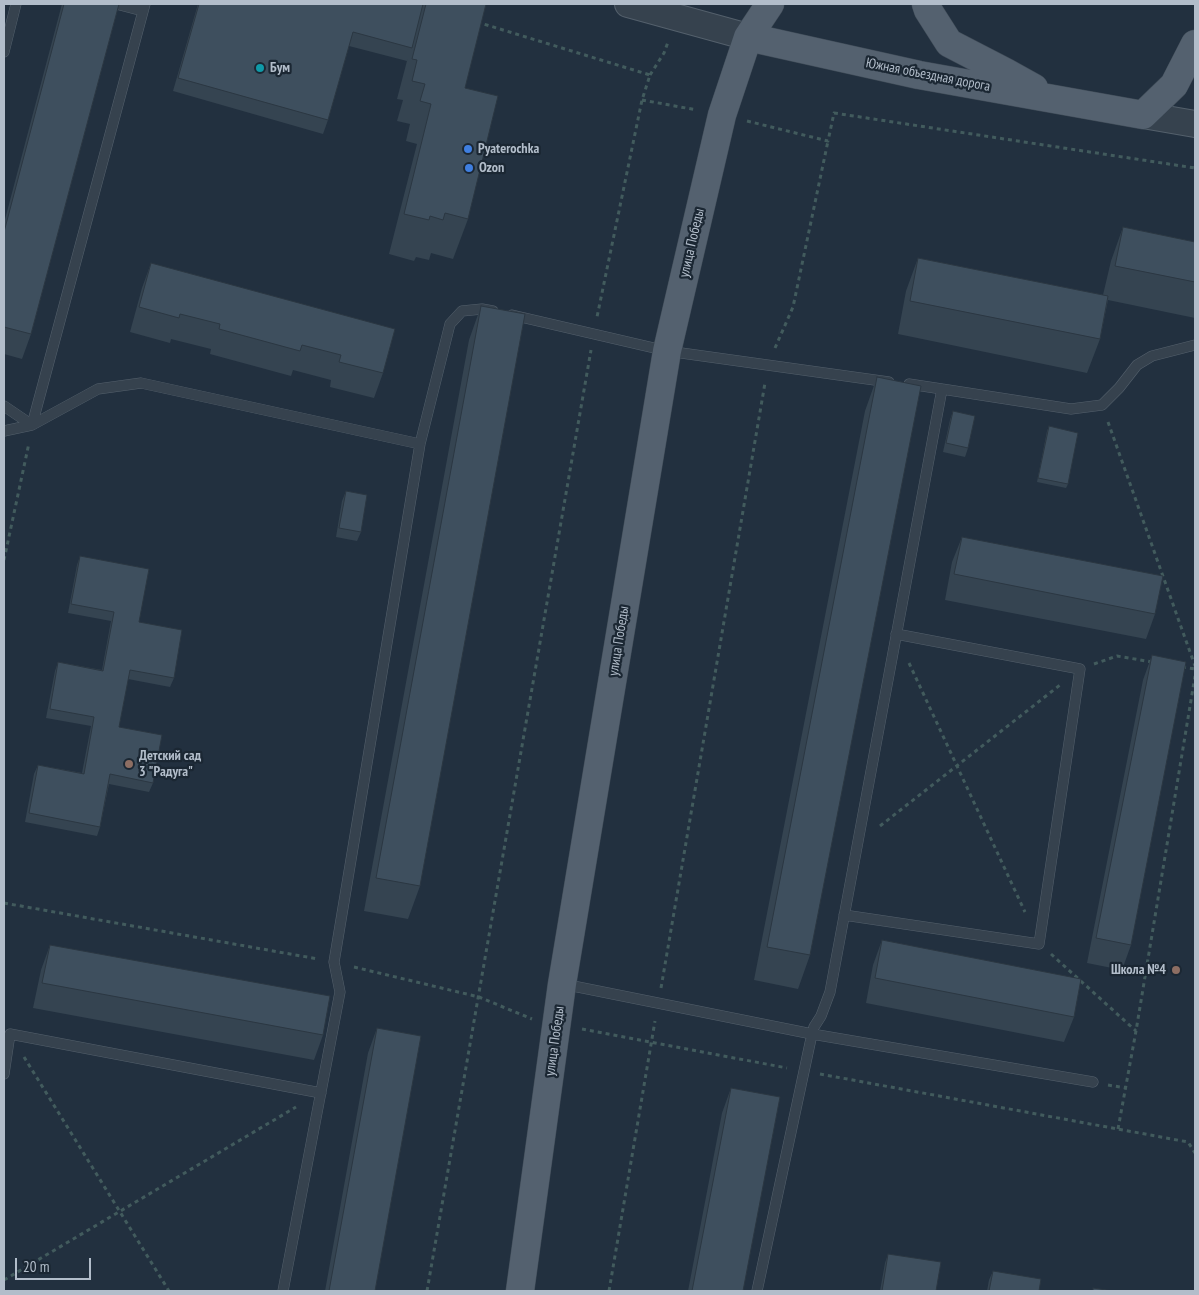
<!DOCTYPE html>
<meta charset="utf-8">
<style>
body{margin:0}
#map{position:relative;width:1199px;height:1295px;overflow:hidden;background:#22303f;font-family:"PT Sans Narrow",sans-serif}
canvas{display:block}
.frame{position:absolute;inset:0;border:5px solid #b2bdca;pointer-events:none}
.scale{position:absolute;left:15px;top:1258px;width:76px;height:22px;box-sizing:border-box;border:2px solid #b2bdca;border-top:0;padding-left:6px;font-size:15px;line-height:18px;white-space:nowrap;color:#b2bdca;-webkit-text-stroke:4px #1b2733;paint-order:stroke}
</style>
<div id="map">
<canvas width="1199" height="1295"></canvas>
<div class="frame"></div>
<div class="scale">20 m</div>
</div>
<script>
const g = document.querySelector('canvas').getContext('2d');
g.lineJoin = 'round';
const shape = rows => new Path2D(rows.map(r => 'M' + r).join(''));
function stroke(path, color, width, dash) { g.strokeStyle = color; g.lineWidth = width; g.lineCap = dash ? 'butt' : 'round'; g.setLineDash(dash || []); g.stroke(path); }
function paint(path, color) { g.fillStyle = color; g.fill(path, 'evenodd'); }
function drawText(font, color, halo, rows, align = 'center') {
  g.font = font + ' "PT Sans Narrow",sans-serif'; g.lineWidth = 4.5; g.setLineDash([]); g.textBaseline = 'middle'; g.strokeStyle = halo; g.fillStyle = color; for (const [text, x, y, turn = 0] of rows) {
    g.save(); g.translate(x, y); g.rotate((+turn || 0) * Math.PI / 180); g.textAlign = isNaN(turn) ? turn : align; if (halo) g.strokeText(text, 0, 0); g.fillText(text, 0, 0); g.restore();
  }
}
const path = shape([
 [477,22,650,75,642,100,597,317],
 [650,75,664,53,668,42],
 [642,100,697,110],
 [747,121,828,141,834,113,1195,168],
 [775,348,793,307,828,141],
 [1108,422,1195,666],
 [4,560,29,443],
 [909,663,1025,912],
 [1094,664,1117,656,1152,662],
 [1182,667,1195,669],
 [880,826,1060,685],
 [4,903,318,959],
 [1051,954,1136,1031],
 [354,967,479,997,532,1019],
 [661,988,765,383],
 [582,1029,787,1068],
 [24,1057,169,1291],
 [820,1074,1188,1142,1195,1153],
 [1108,1085,1126,1088],
 [1118,1129,1136,1031,1195,676],
 [4,1280,296,1107],
 [427,1291,591,350],
 [609,1291,655,1021]
]);
const service = shape([
 [116,4,143,11],
 [4,52,16,4],
 [512,315,667,351,889,382],
 [942,389,1071,409,1102,405,1119,388,1137,365,1152,356,1195,345],
 [4,406,32,425],
 [32,425,145,4],
 [4,431,32,425,98,389,141,383,420,444,450,324,462,311,482,309,493,311],
 [844,915,1039,944,1080,669,896,634],
 [563,984,812,1034,1093,1082],
 [4,1074,10,1034,321,1093],
 [283,1291,340,992,334,962,420,444],
 [757,1291,812,1034,814,1027,821,1016,830,992,942,389,909,384]
]);
const tertiary = shape([
 [628,4,748,37],
 [1143,115,1195,124]
]);
const primary = shape([
 [926,4,928,10,949,43,1007,73,1034,88],
 [748,37,919,75,1143,115,1174,85,1195,44],
 [520,1291,562,984,667,351,722,115,748,37,770,4]
]);
const wall = shape([
 [62,4,119,4,31,334,22,359,4,354,4,223],
 [198,4,486,4,465,88,468,219,453,259,431,253,429,260,416,257,414,261,389,254,417,144,406,141,410,124,397,121,403,100,397,99,408,57,407,61,349,46,328,120,323,134,173,91],
 [1123,227,1195,242,1195,318,1108,300,1100,339,1087,373,898,334,906,291,918,258,1103,295,1111,261],
 [151,263,383,373,374,398,330,387,331,380,293,370,291,376,210,354,211,349,171,339,170,343,130,332,142,288],
 [481,306,420,886,408,919,364,911,469,340],
 [877,377,810,955,798,989,754,980,865,411],
 [953,411,968,448,965,457,943,452,950,420],
 [1049,426,1068,484,1066,488,1037,482,1047,431],
 [346,491,361,532,357,541,336,537,342,501],
 [962,537,1155,614,1146,639,945,600,952,562],
 [80,556,139,622,174,678,170,687,128,679,119,727,153,783,149,792,109,784,100,827,97,836,25,822,34,774,38,765,82,773,91,726,46,718,55,671,58,662,102,670,111,621,68,613,77,565],
 [1152,655,1131,945,1122,970,1087,963,1143,680],
 [882,940,1074,1017,1064,1042,866,1003,873,965],
 [50,945,323,1035,314,1060,33,1008,41,970],
 [377,1028,375,1291,325,1291,368,1053],
 [731,1088,743,1291,688,1291,722,1113],
 [888,1254,936,1291,880,1291,885,1263],
 [993,1271,1039,1291,987,1291,989,1280]
]);
const building = shape([
 [64,4,119,4,31,334,4,327,4,232,64,4],
 [199,4,423,4,412,48,353,32,328,120,178,78,199,4],
 [426,4,486,4,465,88,498,96,468,219,445,213,443,220,430,216,429,220,404,214,431,104,420,101,425,84,412,81,417,60,412,59,426,4],
 [1123,227,1195,242,1195,282,1115,266,1123,227],
 [918,258,1108,296,1100,339,910,301,918,258],
 [151,263,395,329,383,373,339,362,341,355,302,345,300,351,219,329,220,324,180,314,179,318,139,307,151,263],
 [481,306,525,314,420,886,376,878,481,306],
 [877,377,921,386,810,955,767,947,877,377],
 [953,411,975,416,968,448,946,443,953,411],
 [1049,426,1078,433,1068,484,1038,478,1049,426],
 [346,491,367,495,361,532,339,528,346,491],
 [962,537,1163,576,1155,614,954,574,962,537],
 [80,556,149,569,139,622,182,630,174,678,130,670,119,727,162,735,153,783,110,774,100,827,29,813,38,765,84,774,94,717,50,709,58,662,103,671,114,612,71,604,80,556],
 [1152,655,1186,662,1131,945,1096,938,1152,655],
 [882,940,1081,979,1074,1017,875,978,882,940],
 [50,945,330,996,323,1035,42,983,50,945],
 [377,1028,421,1036,375,1291,329,1291,377,1028],
 [731,1088,780,1097,743,1291,692,1291,731,1088],
 [888,1254,941,1262,936,1291,882,1291,888,1254],
 [993,1271,1041,1279,1039,1291,989,1291,993,1271],
 [1093,1288,1113,1291,1093,1291,1093,1288]
]);
const markers = [
 [260,68,5,"#0f9aa8"],
 [468,149,5,"#3f7fe0"],
 [469,168,5,"#3f7fe0"],
 [129,764,5,"#8d6e63"],
 [1176,970,5,"#8d6e63"]
];
const poiNames = [
 ["Бум",270,68],
 ["Pyaterochka",478,149],
 ["Ozon",479,168],
 ["Детский сад",139,756],
 ["3 \"Радуга\"",139,772],
 ["Школа №4",1166,970,"right"]
];
const streetNames = [
 ["Южная объездная дорога",928,75,11],
 ["улица Победы",692,243,-77],
 ["улица Победы",619,641,-81],
 ["улица Победы",555,1041,-82]
];
stroke(service, '#54606c', 11);
stroke(tertiary, '#54606c', 28);
stroke(primary, '#3f4b57', 29);
stroke(path, '#425b5d', 3, [4, 4]);
stroke(service, '#36424e', 10);
stroke(tertiary, '#36424e', 26);
stroke(primary, '#54616f', 28);
paint(wall, '#354451');
paint(building, '#3e4f5e');
stroke(building, '#2b3742', 1);
for (const [x, y, r, color] of markers) { const dot = new Path2D(); dot.arc(x, y, r, 0, 2 * Math.PI); g.fillStyle = color; g.fill(dot); stroke(dot, '#1b2733', 2); }
drawText('bold 14px', '#b2bdca', '#1b2733', poiNames, 'left');
drawText('14px', '#b2bdca', '#1b2733', streetNames);
</script>
